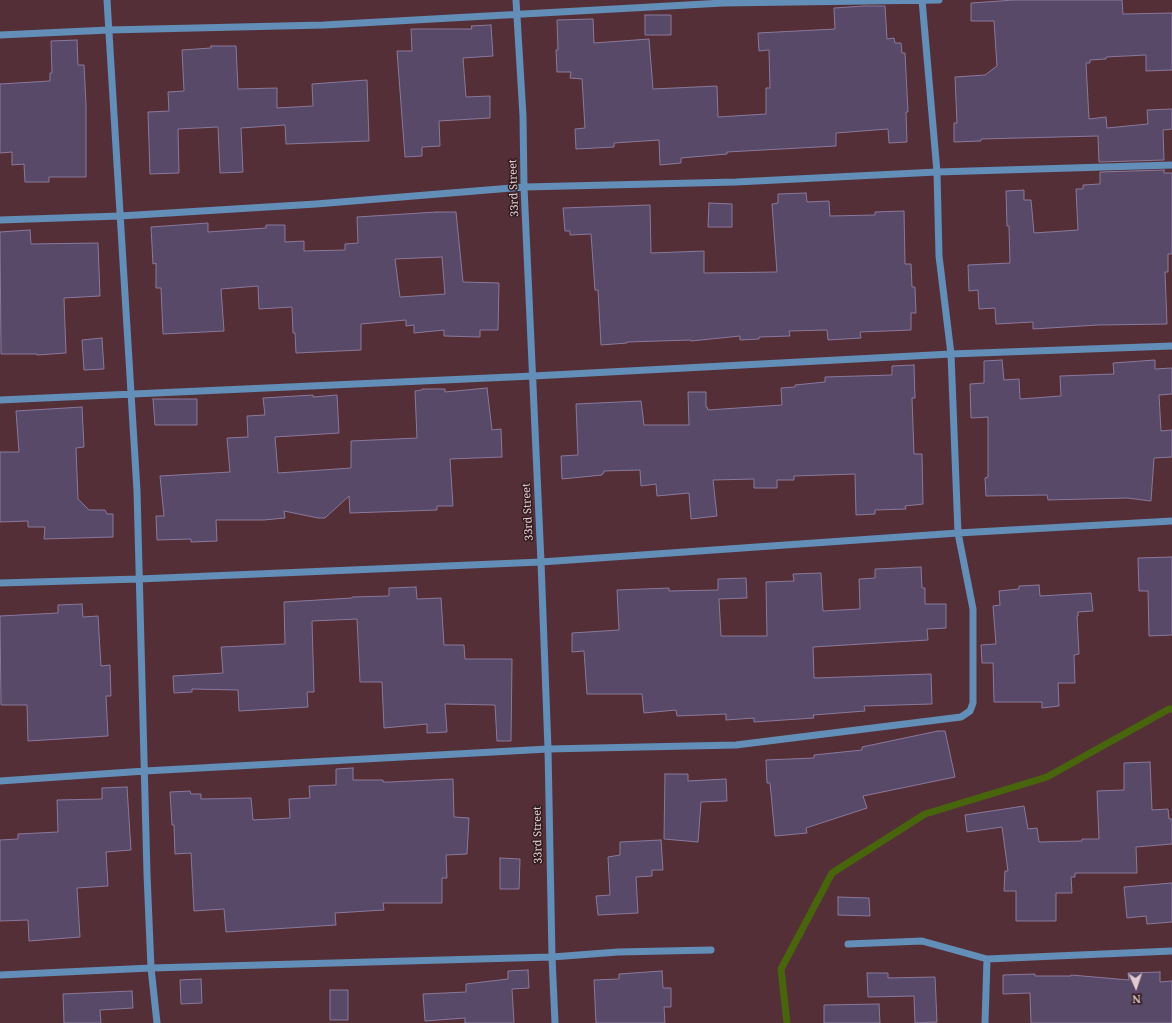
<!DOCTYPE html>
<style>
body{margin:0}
#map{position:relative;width:1172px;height:1023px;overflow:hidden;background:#552f37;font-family:"Noto Serif",serif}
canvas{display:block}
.north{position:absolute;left:1116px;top:967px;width:40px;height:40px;-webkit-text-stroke:3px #2f1d21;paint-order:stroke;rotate:177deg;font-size:11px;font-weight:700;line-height:16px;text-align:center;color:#e3cace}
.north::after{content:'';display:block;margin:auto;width:14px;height:18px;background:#e3cace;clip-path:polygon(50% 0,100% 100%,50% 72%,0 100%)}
</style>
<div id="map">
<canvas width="1172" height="1023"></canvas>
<div class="north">N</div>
</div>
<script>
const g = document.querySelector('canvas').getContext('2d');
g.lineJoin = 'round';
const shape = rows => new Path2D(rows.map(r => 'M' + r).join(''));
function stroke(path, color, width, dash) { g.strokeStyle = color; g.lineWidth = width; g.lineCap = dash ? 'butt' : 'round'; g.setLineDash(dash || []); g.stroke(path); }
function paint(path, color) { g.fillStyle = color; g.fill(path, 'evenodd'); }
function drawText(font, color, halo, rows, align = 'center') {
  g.font = font + ' "Noto Serif",serif'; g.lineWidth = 3; g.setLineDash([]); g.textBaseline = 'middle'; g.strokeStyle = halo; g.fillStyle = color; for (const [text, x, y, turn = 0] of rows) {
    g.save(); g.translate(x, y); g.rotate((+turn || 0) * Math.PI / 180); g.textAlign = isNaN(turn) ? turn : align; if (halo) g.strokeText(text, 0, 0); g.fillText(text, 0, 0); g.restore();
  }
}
const stream = shape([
 [787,1023,781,969,832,873,925,814,1047,777,1169,709,1172,709]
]);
const building = shape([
 [1014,0,1122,0,1123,14,1172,13,1172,70,1146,71,1146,55,1106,57,1106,59,1090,60,1090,63,1086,63,1089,119,1106,117,1107,128,1148,124,1147,110,1172,109,1172,129,1163,130,1164,160,1099,162,1098,136,981,139,981,141,954,142,954,123,957,123,955,77,985,75,997,66,994,21,971,21,971,3,1014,0],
 [864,6,885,6,887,39,894,38,895,43,901,43,902,53,905,53,908,112,906,112,907,142,889,143,888,129,836,133,836,146,727,152,727,154,681,158,681,163,660,165,659,140,614,143,614,147,576,149,575,129,585,128,582,79,570,78,571,72,557,72,556,50,558,50,557,20,593,19,594,43,649,39,653,89,717,86,718,117,766,114,766,88,770,88,769,50,759,51,758,33,835,29,834,8,864,6],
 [645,15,671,15,671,35,645,35,645,15],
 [491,25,493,56,463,58,466,97,490,96,490,118,439,121,440,146,422,147,422,156,405,157,397,51,412,51,411,29,472,29,471,26,491,25],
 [77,40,78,65,84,65,86,104,86,177,49,177,49,182,25,182,24,164,12,165,12,152,0,153,0,84,50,81,50,73,52,73,51,41,77,40],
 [211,46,236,46,238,89,277,88,277,108,313,106,312,84,367,80,369,141,286,144,285,125,241,128,243,172,220,173,218,127,178,129,179,173,150,174,148,112,169,111,168,92,184,91,182,50,211,48,211,46],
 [1164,170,1164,173,1172,173,1172,254,1168,254,1168,272,1165,272,1167,324,1098,325,1033,329,1033,322,996,324,995,308,979,309,978,290,969,291,968,265,1010,263,1009,226,1007,226,1006,191,1024,190,1024,200,1031,200,1034,233,1078,230,1076,189,1083,189,1083,185,1100,184,1100,172,1164,170],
 [806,193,807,202,829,201,830,216,875,215,875,212,904,211,905,264,911,264,912,287,915,287,916,313,911,313,911,330,860,332,861,338,828,340,827,330,789,331,790,336,759,337,759,339,740,340,740,336,691,341,691,340,627,342,627,343,601,345,598,290,595,290,591,234,570,235,570,231,565,231,563,208,650,205,651,253,704,251,704,273,777,272,772,204,778,203,778,194,806,193],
 [709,203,732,204,732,227,708,227,709,203],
 [437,212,456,212,463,282,499,283,498,330,480,330,480,337,444,336,444,330,414,333,414,325,406,326,406,320,361,324,361,350,296,353,295,333,293,333,292,307,259,309,258,286,221,289,224,331,163,334,161,288,156,288,156,263,153,264,151,227,208,223,208,232,266,228,266,225,285,225,285,242,304,241,304,251,345,250,345,244,358,243,357,217,437,212],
 [442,257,445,294,400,297,395,259,442,257],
 [30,230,31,244,98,243,100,296,64,298,66,353,37,355,37,354,1,354,0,232,30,230],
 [102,338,104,369,84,370,82,340,102,338],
 [1002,360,1004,380,1019,379,1020,399,1061,396,1060,376,1114,374,1113,363,1155,360,1155,369,1172,368,1172,394,1159,395,1161,431,1172,430,1172,457,1154,458,1151,501,1127,498,1048,500,1047,495,986,496,985,478,988,477,988,417,971,418,970,384,984,383,984,361,1002,360],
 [914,365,915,398,912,398,914,454,922,454,923,504,905,506,906,509,875,510,875,514,856,515,855,474,794,476,794,480,777,480,777,488,754,488,754,479,713,480,717,516,691,519,689,493,657,496,656,484,641,486,640,470,604,471,604,473,602,474,602,475,562,479,561,456,578,455,576,404,641,401,644,425,689,425,688,392,706,392,706,407,707,407,708,410,782,405,781,388,795,387,795,385,825,382,825,377,892,375,892,366,914,365],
 [487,388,492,430,501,429,502,457,450,459,453,506,437,506,437,510,350,513,349,496,325,518,318,518,284,511,285,518,264,520,216,520,217,541,191,542,191,539,157,540,156,516,164,516,160,476,230,472,227,438,248,437,247,416,265,415,263,398,313,395,313,397,337,395,339,433,275,437,278,473,351,468,351,441,417,438,415,391,422,390,422,389,445,389,445,392,487,388],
 [153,399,197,399,197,425,155,425,153,399],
 [82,407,84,447,76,448,78,499,89,510,105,510,107,514,113,514,113,537,44,539,45,527,28,527,28,521,0,522,0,452,19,452,16,411,82,407],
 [1172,557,1172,635,1149,636,1148,591,1139,591,1138,558,1172,557],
 [921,567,922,588,925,588,925,604,946,604,946,628,927,629,928,640,813,647,814,678,931,674,932,704,864,706,865,711,813,715,814,718,754,722,754,718,726,720,726,714,677,716,676,710,644,713,642,694,587,694,584,651,572,652,572,633,619,630,617,590,669,588,669,591,718,590,718,579,746,578,747,598,719,599,721,636,767,636,766,582,794,581,793,574,821,573,823,611,860,609,859,579,875,578,875,569,921,567],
 [1039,585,1040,596,1091,593,1093,611,1078,612,1078,616,1077,616,1079,654,1074,655,1075,683,1058,683,1059,706,1042,708,1042,702,994,702,993,663,982,663,981,645,996,644,993,606,1000,605,999,591,1019,589,1019,586,1039,585],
 [416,587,417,599,441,598,444,645,464,645,465,659,512,659,511,741,497,741,495,705,445,704,447,732,427,733,427,724,384,728,382,682,360,682,357,619,312,621,314,692,307,692,308,707,239,711,238,690,192,689,192,692,174,693,173,676,223,673,221,647,285,644,284,602,352,598,352,597,389,596,389,588,416,587],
 [82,604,83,617,98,616,101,666,110,665,111,696,106,696,108,736,28,741,27,705,1,705,0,616,58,613,58,605,82,604],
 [938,731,945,731,955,777,863,796,867,808,806,828,807,833,775,836,770,783,767,783,766,760,814,758,814,755,862,750,862,747,938,731],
 [1150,762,1152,810,1168,809,1169,819,1172,819,1172,844,1136,847,1137,873,1075,873,1075,877,1071,877,1072,893,1056,893,1056,921,1016,921,1016,891,1004,891,1005,871,1008,871,1002,827,967,832,965,815,1024,806,1028,829,1037,828,1039,842,1082,841,1082,839,1099,839,1097,791,1124,790,1124,763,1150,762],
 [353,768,353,780,383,780,383,782,390,782,453,779,454,817,469,818,467,854,446,855,447,878,442,878,442,903,383,903,384,910,335,913,336,925,226,932,224,909,194,911,191,853,175,854,174,825,172,825,170,792,190,791,191,794,201,794,201,799,251,798,253,820,290,818,289,799,310,798,309,786,336,785,336,769,353,768],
 [665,774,688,774,688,781,726,779,727,801,701,802,698,842,664,839,665,774],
 [127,787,131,850,106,852,108,886,77,888,80,937,29,941,28,920,0,921,0,840,18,839,18,834,58,832,57,800,102,799,102,788,127,787],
 [661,840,663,870,652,870,652,876,636,877,638,913,598,915,596,896,610,895,608,857,620,855,620,842,661,840],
 [500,858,520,859,519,889,500,889,500,858],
 [1172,883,1172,922,1147,924,1146,916,1127,918,1124,887,1172,883],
 [838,897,869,898,870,916,838,915,838,897],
 [528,970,529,988,512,989,514,1023,465,1023,465,1018,425,1021,423,994,466,992,466,984,508,979,508,971,528,970],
 [662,971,663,988,671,988,671,1007,664,1007,665,1023,596,1023,594,980,619,979,619,974,662,971],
 [1160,972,1160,982,1172,981,1172,1023,1031,1023,1030,993,1003,994,1003,975,1035,974,1035,976,1071,976,1071,975,1129,980,1128,973,1160,972],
 [867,973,888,973,888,978,935,977,937,1022,915,1023,914,996,868,997,867,973],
 [201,979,202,1003,181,1004,180,980,201,979],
 [330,990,348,990,348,1020,330,1020,330,990],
 [132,991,133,1008,100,1010,101,1023,64,1023,63,994,132,991],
 [879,1004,880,1023,824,1023,824,1005,879,1004]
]);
const minor = shape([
 [107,0,137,491,147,874,151,968,157,1023],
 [516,0,523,116,524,187,541,562,548,749,552,957,555,1023],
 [0,35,109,30,324,25,723,3,939,0],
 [0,220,120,216,316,204,524,187,736,182,937,172,1172,165],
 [0,400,533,376,951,354,1172,346],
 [0,583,139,579,541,562,958,533,1172,521],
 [0,781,145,771,548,749,736,745,937,720,961,717,970,711,973,703,973,609,958,533,951,354,939,256,937,172,922,0],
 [848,944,922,941,987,959,1172,951],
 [0,975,151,968,552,957,618,952,711,950],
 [985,1023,987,959]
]);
const streetNames = [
 ["33rd Street",514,188,-92],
 ["33rd Street",528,512,-93],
 ["33rd Street",538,835,-91]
];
stroke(stream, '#48640c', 7);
paint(building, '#594969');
stroke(building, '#8a789b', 1);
stroke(minor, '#628eb7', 7);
drawText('11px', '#e3cace', '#2f1d21', streetNames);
</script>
